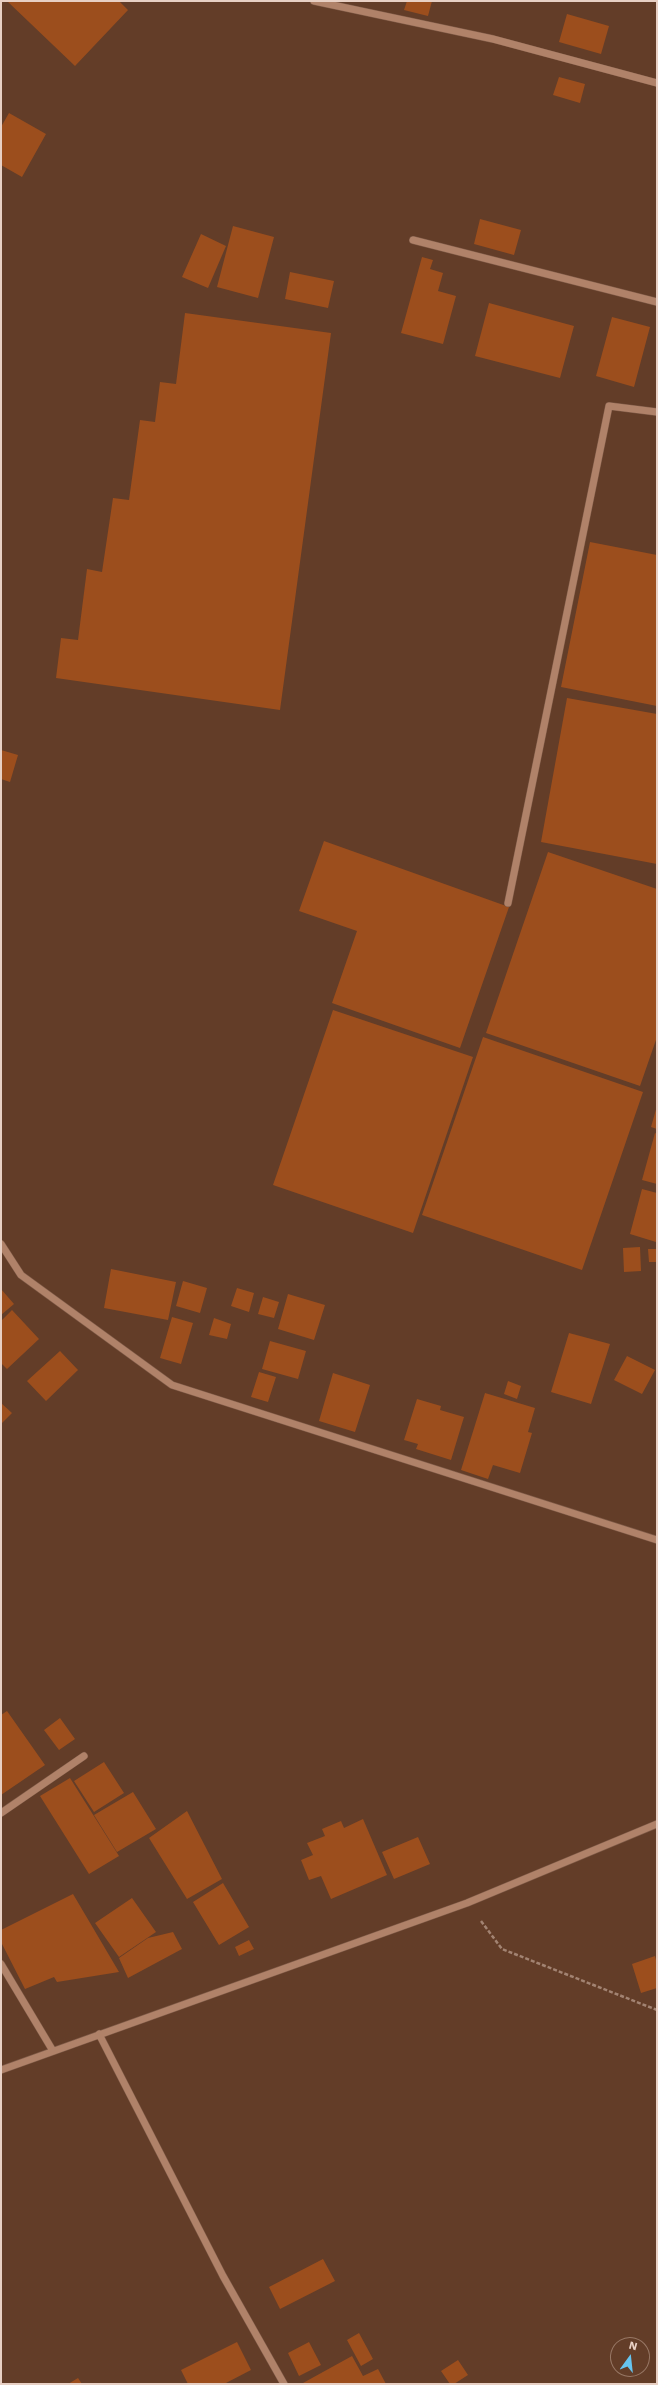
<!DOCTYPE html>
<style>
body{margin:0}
#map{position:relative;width:658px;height:2385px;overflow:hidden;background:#633d28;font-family:"Work Sans",sans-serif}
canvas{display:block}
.frame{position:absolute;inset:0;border:2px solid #e8d0c4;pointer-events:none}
.north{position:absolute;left:610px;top:2337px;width:40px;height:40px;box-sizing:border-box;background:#633d28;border:1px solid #987866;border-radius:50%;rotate:15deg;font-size:11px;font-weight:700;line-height:16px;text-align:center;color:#e8d0c4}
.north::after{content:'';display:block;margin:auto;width:14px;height:18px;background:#66c4ef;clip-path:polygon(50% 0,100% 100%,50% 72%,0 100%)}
</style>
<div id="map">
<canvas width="658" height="2385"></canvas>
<div class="frame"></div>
<div class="north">N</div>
</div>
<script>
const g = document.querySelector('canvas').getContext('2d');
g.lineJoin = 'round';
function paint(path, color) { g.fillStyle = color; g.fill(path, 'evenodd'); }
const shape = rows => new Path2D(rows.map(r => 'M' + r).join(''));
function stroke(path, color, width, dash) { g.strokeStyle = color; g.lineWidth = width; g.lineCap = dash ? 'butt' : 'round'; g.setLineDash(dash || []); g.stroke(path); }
const building = shape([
 [7,1,119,1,128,10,75,66],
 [407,1,432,1,428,16,404,10],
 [567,14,609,26,601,54,559,42],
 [559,77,585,84,580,103,553,95],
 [9,113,46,134,22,177,1,165,1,127],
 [480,219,521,230,514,255,474,244],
 [233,226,274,237,258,298,217,287],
 [201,234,226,246,208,288,182,277],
 [422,257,433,260,430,269,443,273,438,291,456,296,443,344,401,333],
 [290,272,334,281,328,308,285,299],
 [489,303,574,326,560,378,475,356],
 [185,313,331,333,280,710,56,678,61,638,78,640,87,569,102,572,113,498,129,500,140,420,155,422,160,382,176,384],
 [612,317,650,327,634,387,596,376],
 [590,542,657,555,657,706,561,687],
 [567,698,657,714,657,864,541,842],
 [1,750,18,755,10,782,1,779],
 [324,841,509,907,460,1048,332,1003,357,931,299,911],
 [548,852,657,889,657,1037,640,1086,486,1033],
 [333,1010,473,1057,413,1233,273,1185],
 [483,1037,643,1092,582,1270,422,1215],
 [657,1106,657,1129,651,1127],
 [655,1133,657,1134,657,1184,642,1180],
 [642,1189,657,1193,656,1242,630,1234],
 [640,1247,641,1271,624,1272,623,1248],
 [648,1249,657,1249,657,1262,649,1262],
 [111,1269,176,1282,168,1320,104,1308],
 [183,1281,207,1288,200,1313,176,1306],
 [237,1288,254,1293,249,1312,231,1306],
 [1,1289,14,1304,1,1315],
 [288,1294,325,1305,314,1340,278,1329],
 [263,1297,279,1302,274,1318,258,1314],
 [12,1310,39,1339,7,1369,1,1363,1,1321],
 [172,1317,193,1323,181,1364,160,1358],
 [214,1318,231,1324,227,1339,209,1335],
 [569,1333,610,1344,591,1404,551,1392],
 [270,1341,306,1351,298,1379,262,1369],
 [60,1351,78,1370,46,1401,27,1381],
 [627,1356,655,1370,642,1394,614,1380],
 [259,1372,276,1377,268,1402,251,1397],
 [333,1373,370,1385,355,1432,319,1421],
 [508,1381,521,1386,517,1399,504,1394],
 [485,1393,535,1408,528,1432,532,1433,520,1473,493,1465,488,1479,461,1470],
 [417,1399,441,1406,440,1410,464,1417,451,1460,416,1449,418,1444,404,1440],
 [1,1403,12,1413,1,1424],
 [7,1711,45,1765,1,1795,1,1715],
 [60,1718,75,1739,59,1750,44,1730],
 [104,1762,124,1793,94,1812,74,1781],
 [70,1778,119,1856,89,1874,40,1796],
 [133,1792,156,1829,117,1852,94,1815],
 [187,1811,222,1879,187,1899,149,1838],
 [363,1819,387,1875,331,1899,321,1876,309,1880,301,1860,313,1855,307,1843,325,1836,322,1829,341,1821,344,1828],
 [418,1837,430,1864,394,1879,382,1852],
 [223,1883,249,1927,219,1945,193,1902],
 [73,1894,119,1972,57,1982,54,1977,25,1989,1,1942,1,1930],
 [132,1898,156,1932,119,1957,95,1923],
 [173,1932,182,1949,128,1978,119,1958,148,1938],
 [249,1940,254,1949,239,1956,235,1947],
 [655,1956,657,1964,657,1988,641,1993,632,1964],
 [323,2259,335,2281,280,2309,269,2287],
 [359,2333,373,2359,361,2366,347,2340],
 [237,2342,251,2370,224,2384,188,2384,181,2370],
 [309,2342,321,2365,299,2376,288,2353],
 [352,2356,363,2376,378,2369,386,2384,303,2384,303,2383],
 [458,2360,468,2375,454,2384,450,2384,441,2371],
 [78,2378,82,2384,68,2384]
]);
const path = shape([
 [481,1921,502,1949,657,2010]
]);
const minor = shape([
 [314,1,493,39,657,83],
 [413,240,657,302],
 [508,903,609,406,657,412],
 [1,1244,21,1275,172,1385,657,1540],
 [1,1813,84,1756],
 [1,1964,53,2051],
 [99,2034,223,2276,284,2384],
 [1,2070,467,1903,657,1824]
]);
paint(building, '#9c4e1d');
stroke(minor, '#7e5a47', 8);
stroke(path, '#a28372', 2.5, [4, 2]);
stroke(minor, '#b08269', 7);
</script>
